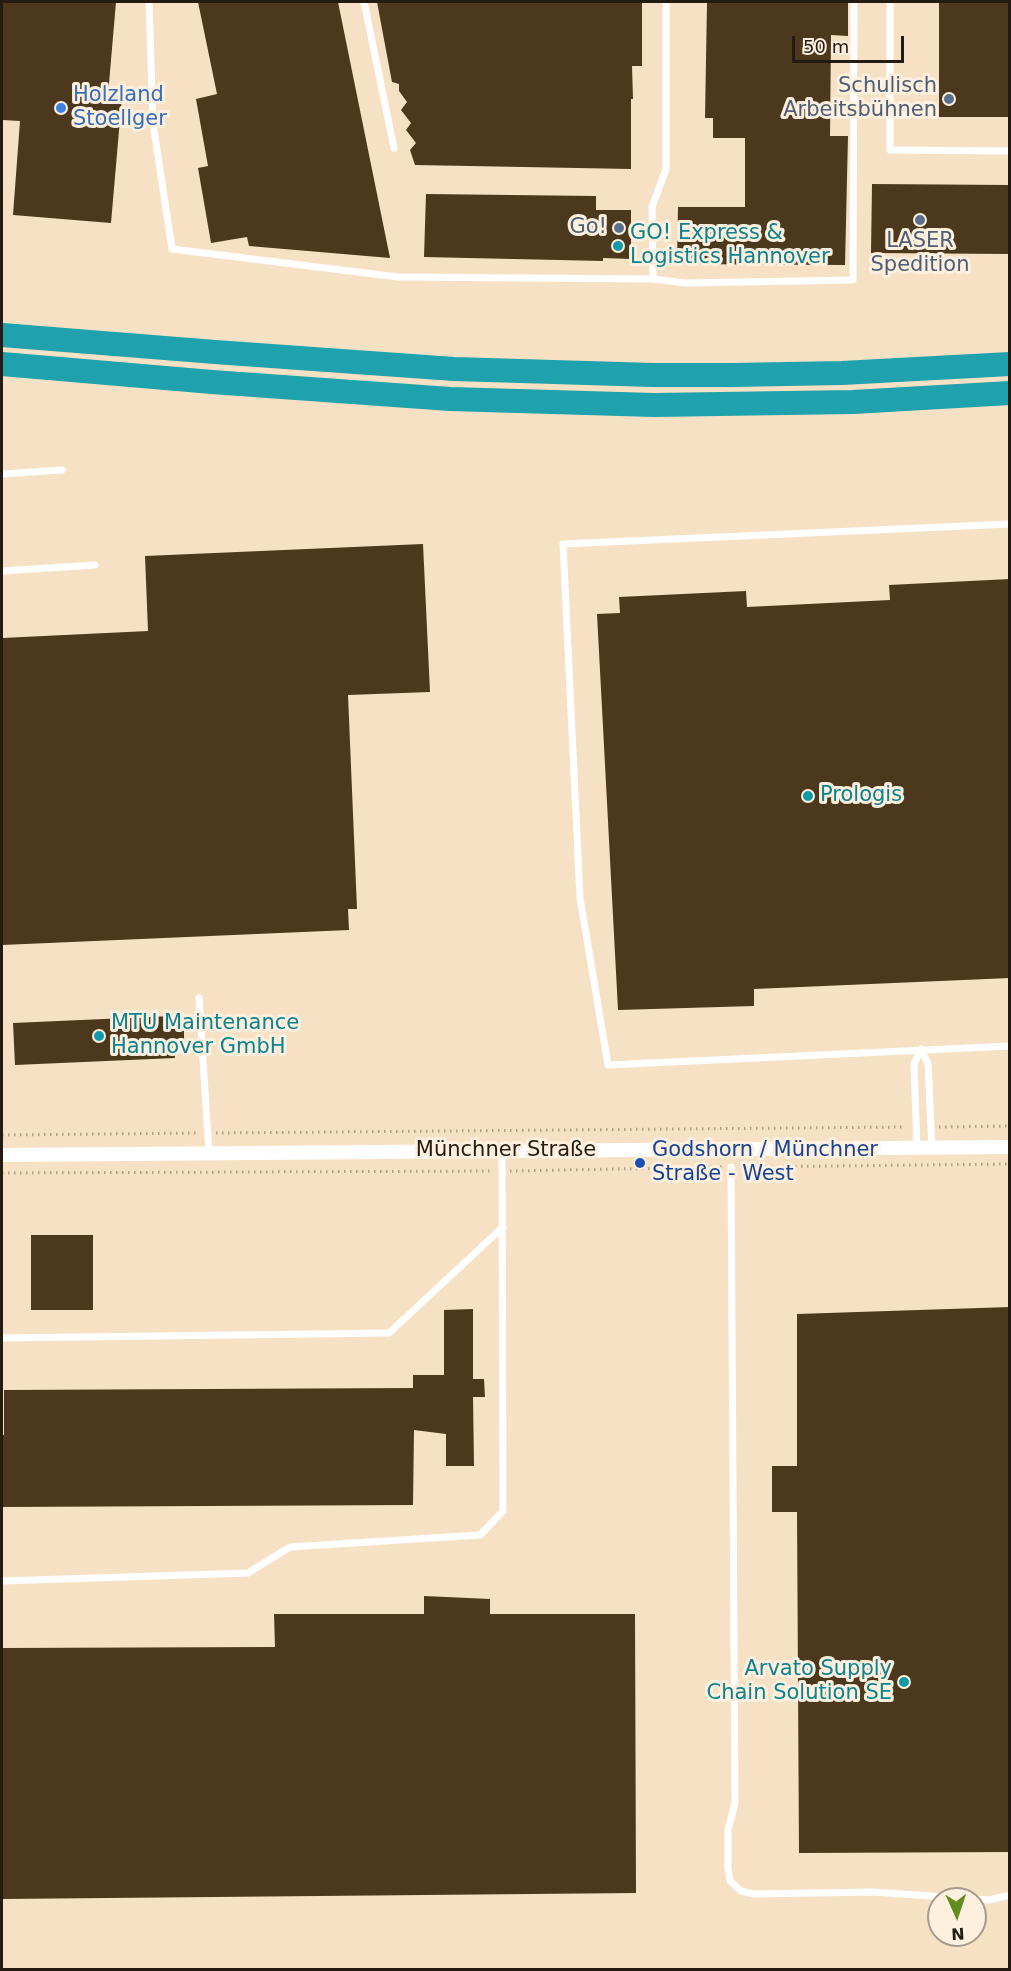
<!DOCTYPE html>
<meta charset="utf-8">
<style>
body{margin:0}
#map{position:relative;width:1011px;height:1971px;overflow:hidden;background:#f7e1c4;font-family:"DejaVu Sans",sans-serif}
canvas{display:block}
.frame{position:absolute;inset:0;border:3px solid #241c12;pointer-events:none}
.north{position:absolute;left:927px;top:1887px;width:60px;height:60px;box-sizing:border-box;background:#fdf0de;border:2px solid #a69b8c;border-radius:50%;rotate:177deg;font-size:16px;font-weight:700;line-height:24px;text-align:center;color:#241c12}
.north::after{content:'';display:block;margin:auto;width:21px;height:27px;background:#608d20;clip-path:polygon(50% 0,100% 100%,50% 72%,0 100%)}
.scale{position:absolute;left:792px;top:36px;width:112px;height:27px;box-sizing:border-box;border:3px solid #241c12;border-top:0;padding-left:8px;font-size:18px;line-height:21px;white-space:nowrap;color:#241c12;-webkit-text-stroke:4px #fdf0de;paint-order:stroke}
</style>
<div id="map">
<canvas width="1011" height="1971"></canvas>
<div class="frame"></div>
<div class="north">N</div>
<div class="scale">50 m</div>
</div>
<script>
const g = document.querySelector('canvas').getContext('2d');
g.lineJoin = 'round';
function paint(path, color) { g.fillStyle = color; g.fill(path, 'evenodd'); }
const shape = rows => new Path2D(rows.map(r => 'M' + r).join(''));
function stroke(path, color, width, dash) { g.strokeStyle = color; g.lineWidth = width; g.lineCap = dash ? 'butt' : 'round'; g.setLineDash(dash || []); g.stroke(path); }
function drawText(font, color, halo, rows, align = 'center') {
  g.font = font + ' "DejaVu Sans",sans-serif'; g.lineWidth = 6; g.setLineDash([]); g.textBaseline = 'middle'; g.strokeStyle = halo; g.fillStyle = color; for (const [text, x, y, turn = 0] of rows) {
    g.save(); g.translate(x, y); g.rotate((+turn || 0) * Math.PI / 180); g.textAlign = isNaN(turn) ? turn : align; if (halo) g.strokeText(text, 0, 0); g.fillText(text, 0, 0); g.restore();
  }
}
const building = shape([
 [2,2,116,2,108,95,122,96,111,223,13,215,20,121,2,120],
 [198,2,338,2,390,258,249,246,247,237,211,243,198,168,208,166,196,99,217,94],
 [377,2,642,2,642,66,632,66,633,99,631,99,631,169,415,165,410,150,416,143,406,130,411,123,401,110,407,102,399,91,399,84,392,82],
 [707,2,848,2,848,36,831,35,830,136,848,136,845,265,677,264,678,207,745,207,745,138,713,138,713,118,705,118],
 [939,2,1008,2,1008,117,939,117],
 [872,184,1010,185,1010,254,871,253],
 [426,194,596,196,596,210,631,210,631,259,603,258,603,261,424,257],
 [423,544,430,692,348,695,357,909,348,909,349,930,2,945,2,638,148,631,145,556],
 [1010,579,1010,978,754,989,754,1006,618,1010,597,614,620,613,619,597,746,591,747,607,890,600,889,585],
 [172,1016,173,1029,184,1028,184,1044,174,1045,175,1058,15,1065,13,1023],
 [31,1235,93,1235,93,1310,31,1310],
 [1010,1307,1010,1852,799,1853,797,1512,772,1512,772,1466,797,1466,797,1314],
 [473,1309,473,1379,484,1379,485,1397,473,1397,474,1466,446,1466,446,1434,414,1430,413,1505,2,1507,2,1435,4,1435,4,1390,413,1388,413,1375,444,1375,444,1310],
 [424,1596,490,1599,490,1614,635,1614,636,1893,2,1899,2,1648,275,1647,274,1614,424,1614]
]);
const path = shape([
 [939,1127,1010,1126],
 [216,1133,906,1127],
 [2,1135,198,1133],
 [741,1167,1010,1164],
 [510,1171,723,1167],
 [2,1173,492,1171]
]);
const lane = shape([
 [149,2,153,123,172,249,398,277,653,279,652,207,666,169,666,2],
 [364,2,394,148],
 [890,2,890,150,1010,151],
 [653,279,685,283,853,280,854,2],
 [2,474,62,470],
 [1010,524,563,544,580,898,608,1065,1010,1046],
 [2,571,95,565],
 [199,998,209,1153],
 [921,1049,928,1064,932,1148],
 [917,1148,914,1064,921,1049],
 [731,1167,735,1803,728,1830,728,1869,730,1881,741,1891,754,1894,873,1892,989,1900,1010,1895],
 [2,1338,389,1333,503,1227],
 [2,1581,248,1573,290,1547,480,1535,503,1511,502,1151]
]);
const street = shape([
 [2,1155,1010,1147]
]);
const highway = shape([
 [2,335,215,352,454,369,653,375,733,375,842,373,1010,364],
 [2,364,212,382,450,399,654,405,853,402,1010,393]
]);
const markers = [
 [949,99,6,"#5c6f8a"],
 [61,108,6,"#3f7fe0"],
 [920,220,6,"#5c6f8a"],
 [619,228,6,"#5c6f8a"],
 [618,246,6,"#0f9aa8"],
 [808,796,6,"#0f9aa8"],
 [99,1036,6,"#0f9aa8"],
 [640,1163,6,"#1a4fb4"],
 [904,1682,6,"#0f9aa8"]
];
const serviceNames = [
 ["Schulisch",937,87],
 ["Arbeitsbühnen",937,111],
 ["Go!",607,228],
 ["LASER",920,242,"center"],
 ["Spedition",920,266,"center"]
];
const shopNames = [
 ["Holzland",73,96],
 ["Stoellger",73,120]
];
const cultureNames = [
 ["GO! Express &",630,234],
 ["Logistics Hannover",630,258],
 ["Prologis",820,796],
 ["MTU Maintenance",111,1024],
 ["Hannover GmbH",111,1048],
 ["Arvato Supply",892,1670,"right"],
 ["Chain Solution SE",892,1694,"right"]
];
const streetNames = [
 ["Münchner Straße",506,1151]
];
const transitNames = [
 ["Godshorn / Münchner",652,1151],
 ["Straße - West",652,1175]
];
paint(building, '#4c381c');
stroke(path, '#ae9d87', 3, [1.5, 4.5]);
stroke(lane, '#fff', 7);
stroke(street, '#fff', 14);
stroke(highway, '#1fa2ad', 24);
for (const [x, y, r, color] of markers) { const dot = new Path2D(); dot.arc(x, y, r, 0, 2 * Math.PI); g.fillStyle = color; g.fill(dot); stroke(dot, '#fdf0de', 2); }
drawText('21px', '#4e5e75', '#fdf0de', serviceNames, 'right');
drawText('21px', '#366cbe', '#fdf0de', shopNames, 'left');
drawText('21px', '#0d838f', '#fdf0de', cultureNames, 'left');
drawText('21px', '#241c12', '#fdf0de', streetNames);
drawText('21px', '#164399', '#fdf0de', transitNames, 'left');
</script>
